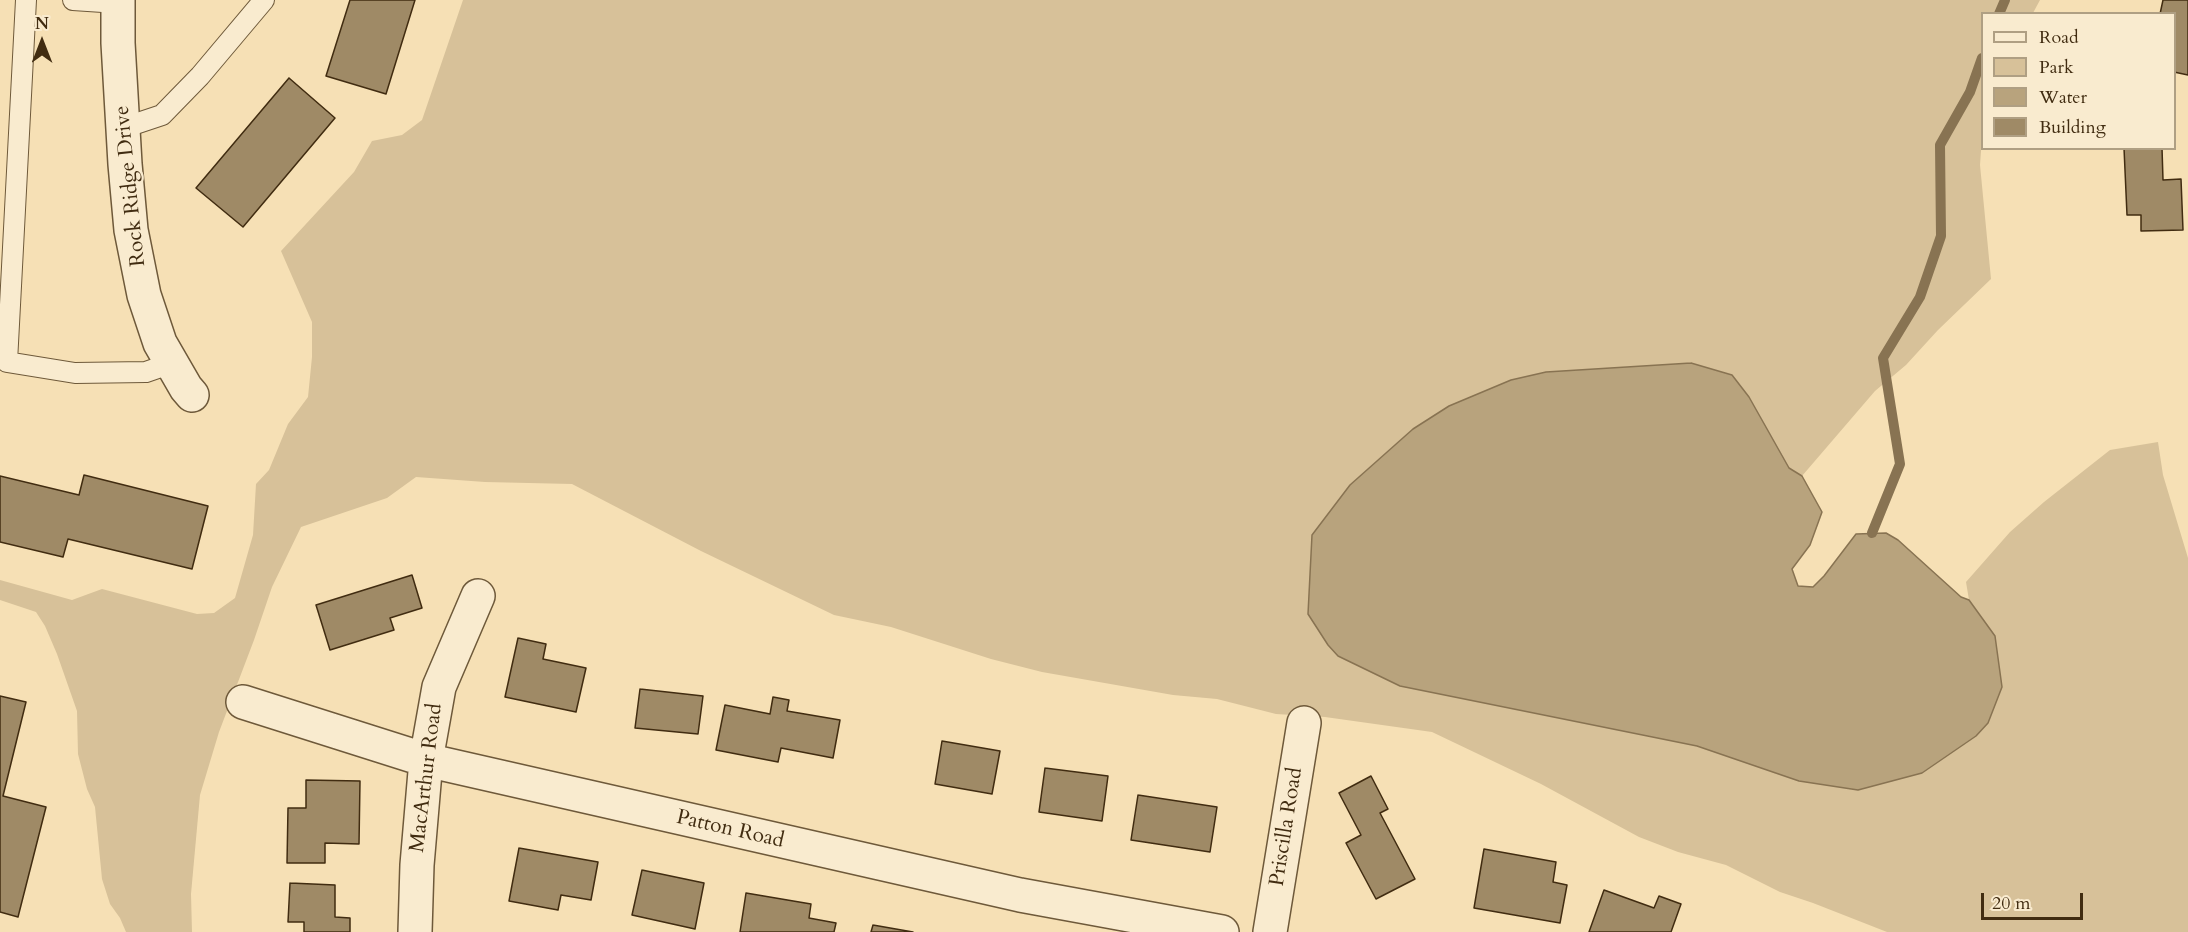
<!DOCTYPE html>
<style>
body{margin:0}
#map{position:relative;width:2188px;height:932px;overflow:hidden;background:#f6e0b5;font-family:Cardo,serif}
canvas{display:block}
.legend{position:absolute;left:1981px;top:12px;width:195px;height:138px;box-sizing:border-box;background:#f9ebcf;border:2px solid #af9f83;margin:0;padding:8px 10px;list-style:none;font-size:18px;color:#412c11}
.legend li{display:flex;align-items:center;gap:12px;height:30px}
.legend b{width:30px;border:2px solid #af9f83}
.north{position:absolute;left:12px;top:12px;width:60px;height:60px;-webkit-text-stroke:4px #f9ebcf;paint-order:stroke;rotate:0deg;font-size:16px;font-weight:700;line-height:24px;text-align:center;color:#412c11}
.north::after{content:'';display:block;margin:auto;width:21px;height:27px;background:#412c11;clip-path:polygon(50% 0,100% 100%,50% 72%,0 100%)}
.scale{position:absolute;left:1981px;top:893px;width:102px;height:27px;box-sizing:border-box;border:3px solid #412c11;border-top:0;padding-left:8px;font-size:18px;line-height:21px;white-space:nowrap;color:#412c11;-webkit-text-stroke:4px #f9ebcf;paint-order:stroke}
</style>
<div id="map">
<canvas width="2188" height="932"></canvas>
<ul class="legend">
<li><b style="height:8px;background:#f9ebcf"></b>Road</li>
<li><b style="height:16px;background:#d7c199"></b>Park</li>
<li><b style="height:16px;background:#b8a37d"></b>Water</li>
<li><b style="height:16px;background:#9f8a66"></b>Building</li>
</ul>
<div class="north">N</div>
<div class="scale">20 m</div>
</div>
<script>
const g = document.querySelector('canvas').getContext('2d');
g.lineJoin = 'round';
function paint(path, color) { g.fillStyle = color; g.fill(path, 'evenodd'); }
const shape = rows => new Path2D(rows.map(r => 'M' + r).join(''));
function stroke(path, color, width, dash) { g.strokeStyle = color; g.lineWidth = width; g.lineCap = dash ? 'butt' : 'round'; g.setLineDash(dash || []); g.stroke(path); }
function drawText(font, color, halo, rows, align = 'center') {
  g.font = font + ' Cardo,serif'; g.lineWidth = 4.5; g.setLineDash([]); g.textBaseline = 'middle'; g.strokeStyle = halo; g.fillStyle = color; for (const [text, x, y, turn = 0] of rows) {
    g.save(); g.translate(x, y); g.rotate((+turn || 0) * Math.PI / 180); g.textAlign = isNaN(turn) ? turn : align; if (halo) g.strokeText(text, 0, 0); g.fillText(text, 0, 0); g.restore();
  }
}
const green = shape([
 [463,0,2040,0,2033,13,1982,14,1982,137,1980,165,1991,279,1938,330,1906,365,1875,391,1802,476,1789,468,1749,397,1732,375,1691,363,1546,372,1511,380,1449,406,1413,429,1350,485,1697,746,1799,781,1922,773,1976,736,1988,723,1995,637,1969,600,1966,582,2010,532,2044,502,2110,450,2158,442,2163,475,2188,558,2188,932,1887,932,1813,903,1780,892,1726,865,1678,852,1639,837,1541,784,1432,732,1325,717,1276,714,1217,699,1173,695,1042,672,991,659,891,627,834,615,701,551,572,484,485,482,416,477,387,498,301,527,272,587,254,640,219,732,200,795,191,894,192,932,126,932,120,918,110,904,102,879,95,807,87,789,78,754,77,711,57,654,45,626,36,612,0,600,0,580,72,600,102,589,197,614,214,613,235,598,253,535,256,484,269,470,288,424,308,397,312,357,312,322,281,251,354,172,372,141,402,135,422,120]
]);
const water = shape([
 [1691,363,1732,375,1749,397,1789,468,1802,476,1822,512,1810,545,1792,569,1798,586,1813,587,1824,576,1856,534,1886,533,1898,540,1961,597,1969,600,1995,636,2002,687,1988,723,1976,736,1922,773,1858,790,1799,781,1697,746,1400,686,1338,656,1328,645,1308,614,1312,535,1350,485,1413,429,1449,406,1511,380,1546,372,1691,363]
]);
const stream = shape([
 [1999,14,2005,0],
 [1872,533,1900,464,1883,358,1920,297,1941,236,1940,145,1970,92,1982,58]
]);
const building = shape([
 [350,0,415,0,386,94,326,76,350,0],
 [2163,0,2188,0,2188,75,2174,72,2174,14,2160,14,2163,0],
 [289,78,335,118,243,227,196,188,289,78],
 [2124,148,2162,148,2163,180,2181,179,2183,230,2141,231,2141,215,2127,215,2124,148],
 [84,475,208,506,192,569,68,539,63,557,0,542,0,476,79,495,84,475],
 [412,575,422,608,390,618,394,630,330,650,316,605,412,575],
 [518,638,546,644,543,659,586,668,576,712,505,697,518,638],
 [640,689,703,696,698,734,635,728,640,689],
 [0,696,26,702,3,796,46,807,18,917,0,912,0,696],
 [773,697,789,700,787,711,840,720,833,758,781,748,778,762,716,750,725,705,770,714,773,697],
 [942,741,1000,751,992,794,935,784,942,741],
 [1045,768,1108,776,1102,821,1039,812,1045,768],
 [1371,776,1388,809,1380,813,1415,879,1376,899,1346,843,1361,835,1339,793,1371,776],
 [306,780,360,781,359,844,325,843,325,863,287,863,288,808,306,808,306,780],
 [1138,795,1217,807,1210,852,1131,840,1138,795],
 [519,848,598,862,591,900,561,895,558,910,509,901,519,848],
 [1484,849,1556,862,1553,882,1567,885,1560,923,1474,908,1484,849],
 [642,870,704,883,695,929,632,915,642,870],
 [290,883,335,885,335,917,350,918,350,932,304,932,304,922,288,922,290,883],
 [1604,890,1654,908,1659,896,1681,904,1671,932,1589,932,1604,890],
 [746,893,811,904,809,918,836,923,834,932,740,932,746,893],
 [873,925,913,932,871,932,873,925]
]);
const service = shape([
 [26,0,7,362,75,373,146,372,172,363],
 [73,0,118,3],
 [123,128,162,115,200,76,264,0]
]);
const minor = shape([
 [118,0,118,43,125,164,131,230,144,295,160,343,186,388,192,395],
 [243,702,426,760,1020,895,1222,932],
 [415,932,417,865,426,760,439,687,478,596],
 [1270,932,1304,723]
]);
const streetNames = [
 ["Rock Ridge Drive",131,186,-96],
 ["MacArthur Road",427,778,-83],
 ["Priscilla Road",1287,827,-81],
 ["Patton Road",730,830,13]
];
paint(green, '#d7c199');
paint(water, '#b8a37d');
stroke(water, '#887352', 1.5);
stroke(stream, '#887352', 10);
paint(building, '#9f8a66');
stroke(building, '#412c11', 1.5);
stroke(service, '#6e593a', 22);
stroke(minor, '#6e593a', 36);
stroke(service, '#f9ebcf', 20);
stroke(minor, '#f9ebcf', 33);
drawText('21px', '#412c11', '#f9ebcf', streetNames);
</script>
